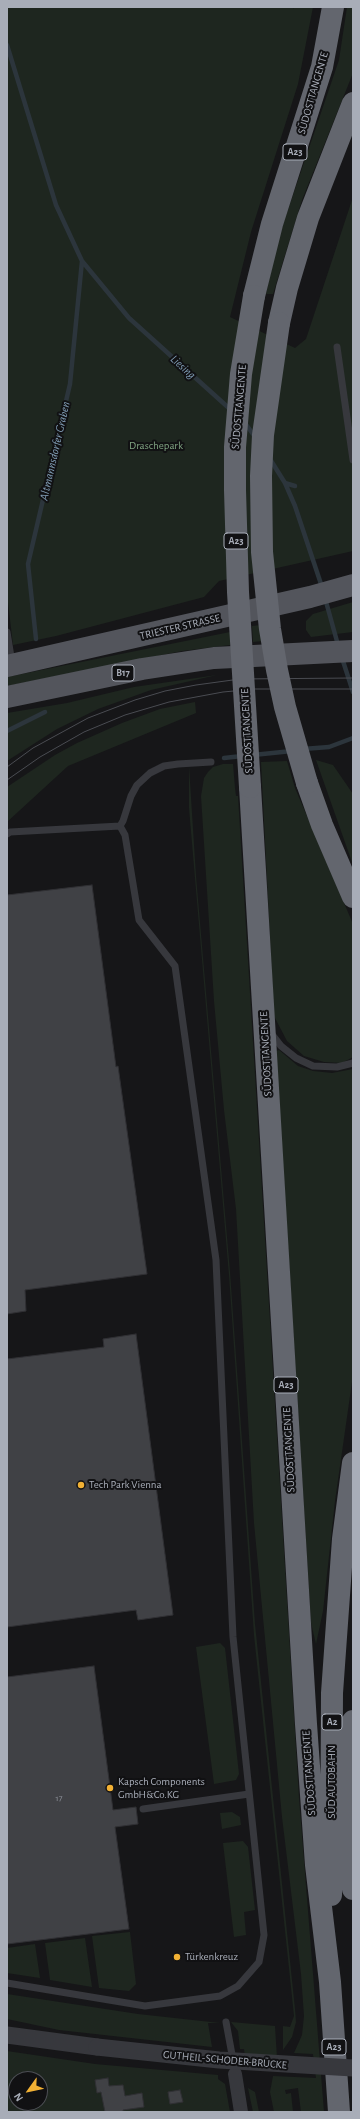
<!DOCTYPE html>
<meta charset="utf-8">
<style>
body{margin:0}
#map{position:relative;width:360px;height:2119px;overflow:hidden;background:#161618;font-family:"Alegreya Sans",sans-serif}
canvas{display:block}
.frame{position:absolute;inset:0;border:8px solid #a8adb8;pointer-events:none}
.north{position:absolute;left:8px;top:2071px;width:40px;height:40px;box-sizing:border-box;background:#111113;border:1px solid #4d4f55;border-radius:50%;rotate:237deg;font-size:11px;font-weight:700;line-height:16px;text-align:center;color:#a8adb8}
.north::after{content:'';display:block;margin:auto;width:14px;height:18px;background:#f2b134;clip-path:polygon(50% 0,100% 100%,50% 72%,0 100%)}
</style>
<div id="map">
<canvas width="360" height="2119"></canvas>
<div class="frame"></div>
<div class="north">N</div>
</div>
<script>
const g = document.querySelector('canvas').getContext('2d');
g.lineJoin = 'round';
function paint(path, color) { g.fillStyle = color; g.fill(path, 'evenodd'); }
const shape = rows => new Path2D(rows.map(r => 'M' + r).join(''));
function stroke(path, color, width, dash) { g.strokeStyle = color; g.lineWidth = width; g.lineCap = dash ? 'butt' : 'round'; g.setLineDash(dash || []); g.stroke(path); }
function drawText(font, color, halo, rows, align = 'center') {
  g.font = font + ' "Alegreya Sans",sans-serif'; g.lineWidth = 4; g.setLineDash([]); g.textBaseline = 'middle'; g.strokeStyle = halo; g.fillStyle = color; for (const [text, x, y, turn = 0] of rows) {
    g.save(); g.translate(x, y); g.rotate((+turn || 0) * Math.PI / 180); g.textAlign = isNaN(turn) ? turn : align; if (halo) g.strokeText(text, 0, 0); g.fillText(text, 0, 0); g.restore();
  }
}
const green = shape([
 [7,7,293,7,293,9,294,7,313,7,298,84,251,232,230,317,295,348,306,339,353,197,353,551,219,581,204,597,56,636,13,645,7,594],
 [347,7,353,7,353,73,302,200,273,294,266,294,278,239,339,60],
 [353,602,353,632,311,637,306,630,306,621,313,614],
 [261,625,263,641,253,642,252,626],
 [230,632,230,645,182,651,7,686,7,677],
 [217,675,151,690,98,709,57,729,7,761,7,713,67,703,134,687],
 [195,702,196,713,68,766,7,822,7,787,55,755,77,743,122,723,160,709],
 [316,760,333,765,353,794,353,865],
 [287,761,295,788,353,924,353,1057,342,1063,324,1062,304,1056,287,1041,274,1016,261,762],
 [223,764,233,764,235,788,236,796,238,796,299,1798,324,2112,301,2112,298,2088,285,2090,286,2094,291,2093,293,2112,274,2112,270,2092,273,2076,316,2078,313,2054,294,2053,302,2035,304,2016,301,1974,282,1817,254,1523,236,1209,224,1110,214,1001,201,796,204,778,208,772,213,767],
 [189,766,196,876,230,1272,255,1624,295,2009,296,2022,292,2037,283,2050,283,2026,290,2027,294,2016,254,1635,229,1275,189,808],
 [279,1050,298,1066,313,1071,332,1073,353,1069,353,1375,335,1501,323,1611,316,1644,311,1623,276,1051],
 [220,1643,225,1648,239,1774,236,1780,214,1784,196,1647],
 [232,1812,240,1817,241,1825,222,1829,220,1813],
 [243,1841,248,1847,255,1910,244,1912,246,1935,234,1937,223,1843],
 [130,1932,136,1984,129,1991,99,1988,92,1936],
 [85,1938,92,1987,50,1980,45,1943],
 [35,1944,40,1978,7,1973,7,1948],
 [7,1994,138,2014,220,2023,208,2023,212,2047,59,2030,7,2019],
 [231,2022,275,2026,277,2058,246,2066,244,2049,240,2049,238,2031],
 [7,2051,95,2064,218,2075,218,2079,225,2084,230,2112,7,2112],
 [16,2079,40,2079,40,2103,16,2103],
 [248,2088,255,2092,259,2112,253,2112]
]);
const stream = shape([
 [7,45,56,205,82,261,129,318,231,410],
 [245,423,255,437],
 [270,459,285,483,295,506,322,587],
 [285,483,295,486],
 [325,598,338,645],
 [36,639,28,564,70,384,82,261],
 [342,658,353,692],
 [7,731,45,712],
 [303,749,329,747,353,738],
 [253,755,292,751],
 [224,758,242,756]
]);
const building = shape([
 [92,885,116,1067,118,1066,147,1274,25,1290,26,1311,7,1314,7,895,92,885],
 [136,1334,173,1615,138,1620,136,1610,7,1627,7,1359,104,1347,103,1339,136,1334],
 [94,1666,113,1810,136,1807,138,1824,115,1827,129,1929,7,1944,7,1677,94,1666],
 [108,2078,109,2086,123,2085,125,2096,142,2093,144,2107,123,2110,123,2112,105,2112,101,2092,97,2093,95,2080,108,2078],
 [180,2090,183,2102,170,2104,168,2092,180,2090]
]);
const service = shape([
 [337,347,353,460],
 [7,632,12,663],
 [120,826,123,821,131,796,137,785,150,773,164,766,178,764,211,762],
 [7,834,10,832,120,826,125,835,139,920,175,966,216,1260,233,1637,264,1935,259,1962,238,1986,220,1996,145,2006,7,1983],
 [270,1032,281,1046,296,1058,313,1066,337,1067,353,1063],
 [143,1809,249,1794],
 [226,2022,233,2060]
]);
const minor = shape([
 [235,2074,241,2112]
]);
const tertiary = shape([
 [7,2035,97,2047]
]);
const primary = shape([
 [7,666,310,597,353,585],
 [7,697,142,669,214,658,353,651]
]);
const motorway = shape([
 [254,296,272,224,322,67,333,7],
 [279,323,287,288,308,218,353,103],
 [307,783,322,825,353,897],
 [250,787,306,1724,316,1865,330,1982,339,2112],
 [353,1721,353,1889],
 [331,1895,332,1693,343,1539,353,1463]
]);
const tram = shape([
 [7,767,33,748,88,718,135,700,165,691,196,685,240,679,353,678],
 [7,780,40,757,84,732,125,715,169,702,223,692,255,689,353,689]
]);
const tertiaryBridge = shape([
 [97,2047,219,2060,353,2068]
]);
const motorwayBridge = shape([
 [279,323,263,435,261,476,262,552,270,629,277,670,285,707,307,783],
 [250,787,238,592,235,490,235,447,241,374,254,296]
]);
const markers = [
 [81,1485,4,"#f2b134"],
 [110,1788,4,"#f2b134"],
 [177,1957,4,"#f2b134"]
];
const numberNames = [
 ["17",59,1798]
];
const shields = [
 [295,152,24],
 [236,541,24],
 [123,673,22],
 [286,1385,24],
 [332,1722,20],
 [334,2047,24]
];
const shieldNames = [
 ["A23",295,152],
 ["A23",236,541],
 ["B17",123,673],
 ["A23",286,1385],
 ["A2",332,1722],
 ["A23",334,2047]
];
const streetNames = [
 ["SÜDOSTTANGENTE",313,93,-74],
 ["SÜDOSTTANGENTE",239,407,-85],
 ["TRIESTER STRASSE",180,627,-13],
 ["SÜDOSTTANGENTE",247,731,-93],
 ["SÜDOSTTANGENTE",266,1054,-93],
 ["SÜDOSTTANGENTE",289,1450,-93],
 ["SÜDOSTTANGENTE",309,1773,-94],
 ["SÜD AUTOBAHN",332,1782,-90],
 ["GUTHEIL-SCHODER-BRÜCKE",225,2060,5]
];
const parkNames = [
 ["Draschepark",156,446]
];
const poiNames = [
 ["Tech Park Vienna",89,1485],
 ["Kapsch Components",118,1782],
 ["GmbH&Co.KG",118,1795],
 ["Türkenkreuz",185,1957]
];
const waterNames = [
 ["Liesing",183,367,42],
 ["Altmannsdorfer Graben",55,451,-77]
];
paint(green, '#1e261f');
stroke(stream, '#2c353c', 4.5);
paint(building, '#404145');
stroke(building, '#303034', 1);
stroke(service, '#37383d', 7);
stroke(minor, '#37383d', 14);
stroke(tertiary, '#37383d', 17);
stroke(primary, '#53555c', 22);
stroke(motorway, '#63666e', 22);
stroke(tram, '#4a4c52', 1);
stroke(tertiaryBridge, '#37383d', 17);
stroke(motorwayBridge, '#63666e', 22);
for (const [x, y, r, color] of markers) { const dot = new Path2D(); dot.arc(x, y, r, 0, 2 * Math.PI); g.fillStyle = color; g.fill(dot); stroke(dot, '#111113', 1.5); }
drawText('9px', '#8e929b', null, numberNames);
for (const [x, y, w] of shields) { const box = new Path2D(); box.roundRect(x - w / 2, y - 8, w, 16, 3); g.fillStyle = '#111113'; g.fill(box); stroke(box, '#a8adb8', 1); }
drawText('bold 10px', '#a8adb8', null, shieldNames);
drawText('11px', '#a8adb8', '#111113', streetNames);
drawText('11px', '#7fa381', '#111113', parkNames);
drawText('11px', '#a8adb8', '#111113', poiNames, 'left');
drawText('italic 12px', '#7f9bb3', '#111113', waterNames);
</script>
